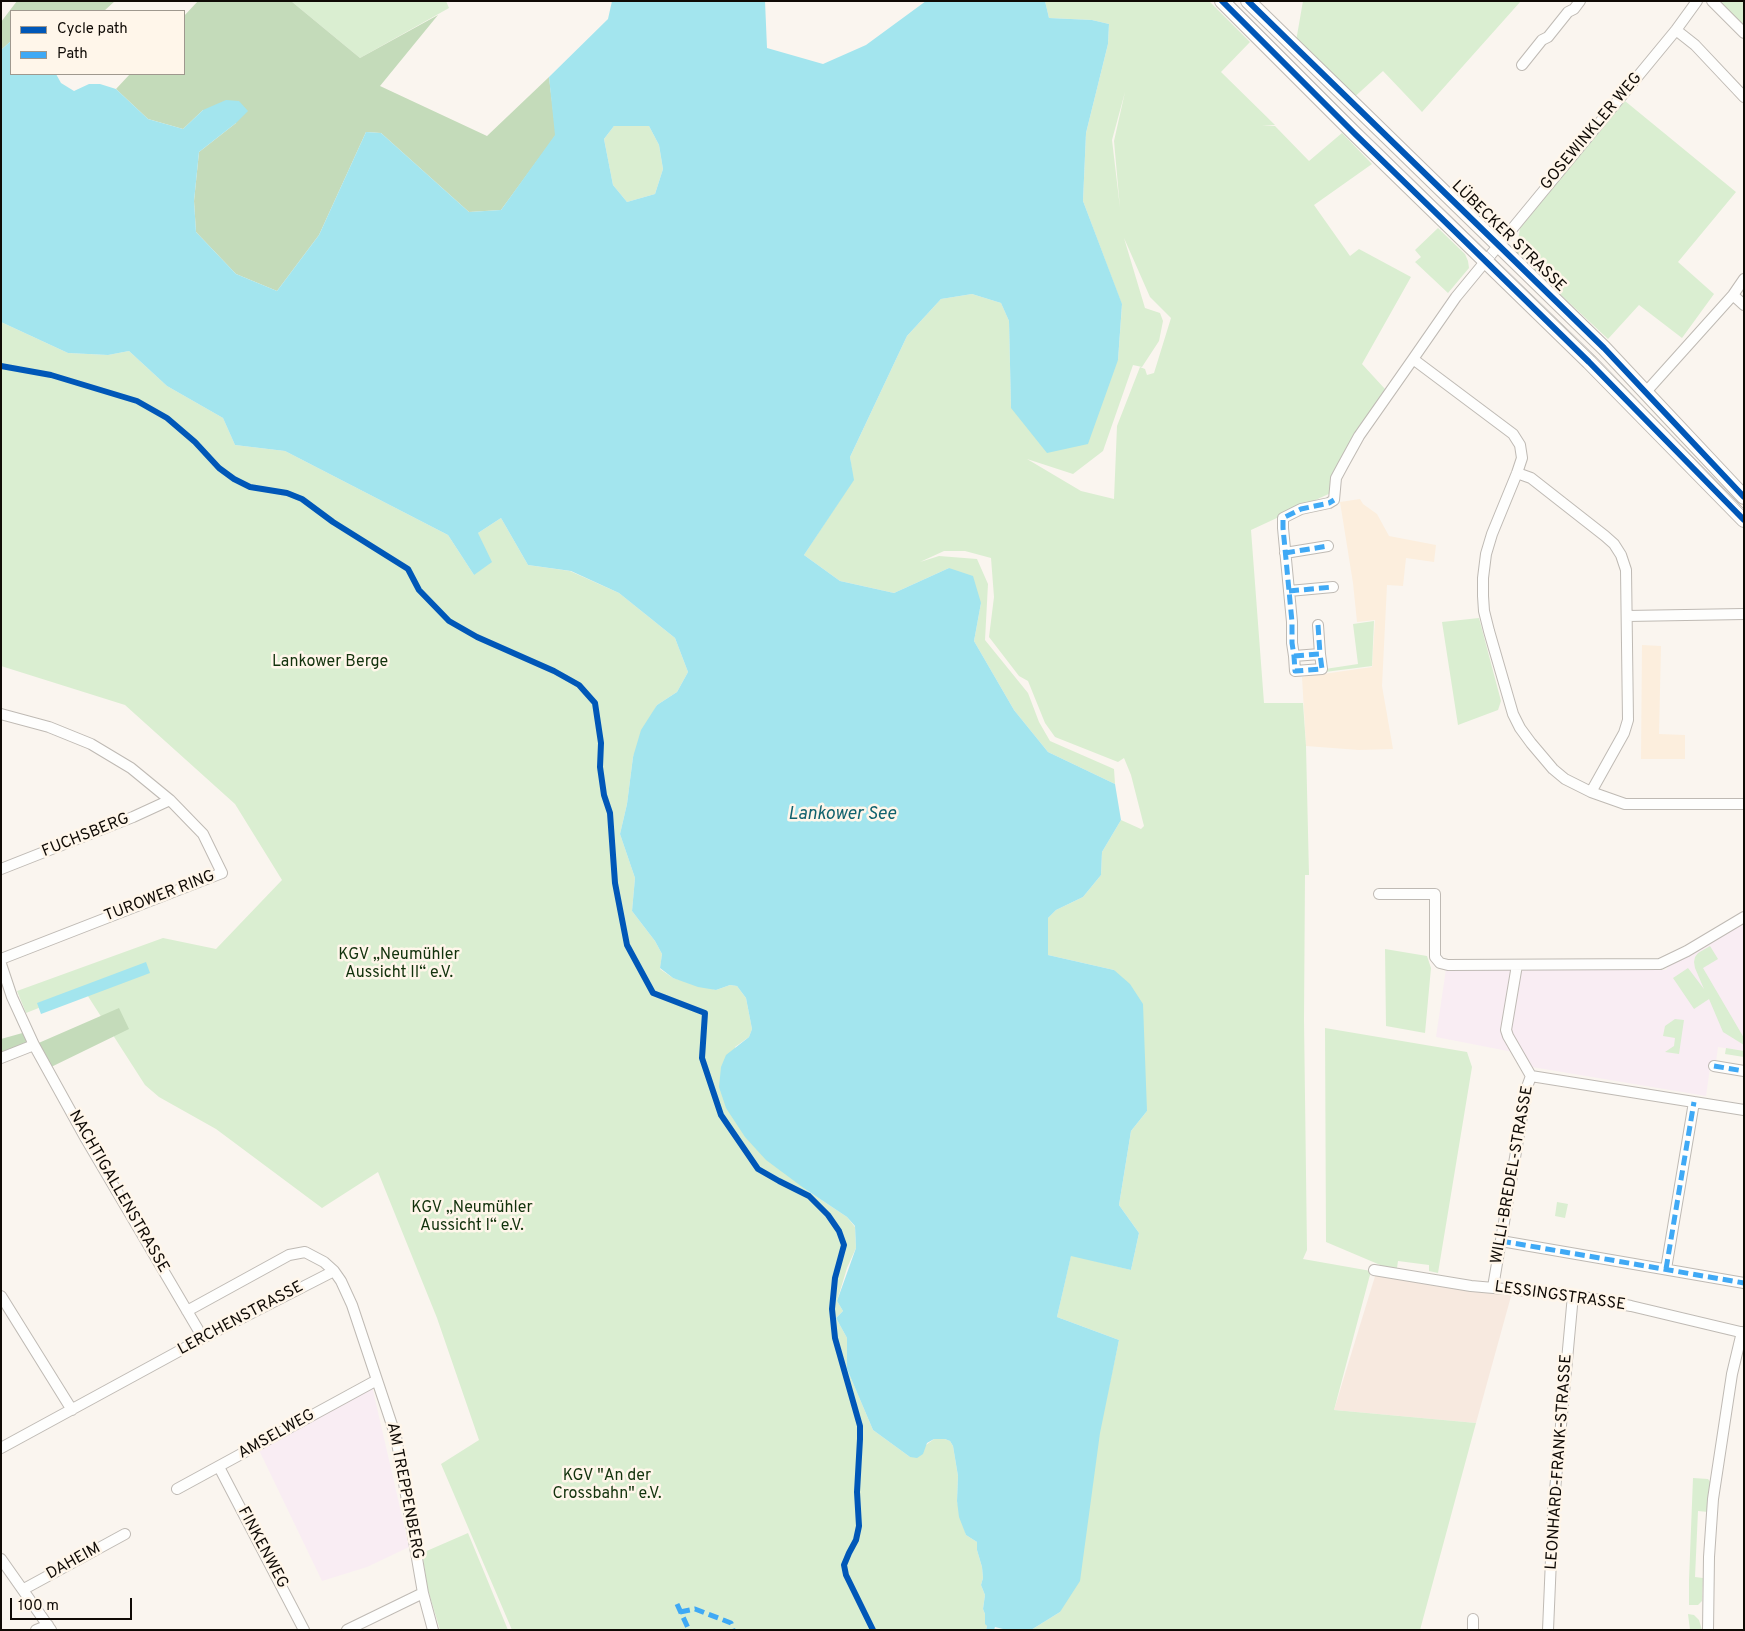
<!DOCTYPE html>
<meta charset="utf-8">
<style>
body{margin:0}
#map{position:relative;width:1745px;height:1631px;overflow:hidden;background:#faf5ef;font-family:Overpass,sans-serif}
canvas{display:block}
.frame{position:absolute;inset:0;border:2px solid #0f0a05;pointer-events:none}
.legend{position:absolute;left:10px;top:10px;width:175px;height:65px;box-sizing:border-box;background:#fff6ea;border:1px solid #9f988e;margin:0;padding:6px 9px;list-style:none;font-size:15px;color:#0f0a05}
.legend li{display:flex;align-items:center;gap:10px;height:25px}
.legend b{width:25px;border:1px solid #9f988e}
.scale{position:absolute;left:10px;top:1598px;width:122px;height:22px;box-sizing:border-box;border:2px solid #0f0a05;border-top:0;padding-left:6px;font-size:15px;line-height:18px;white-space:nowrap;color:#0f0a05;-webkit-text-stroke:4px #fff6ea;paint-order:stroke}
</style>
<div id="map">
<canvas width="1745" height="1631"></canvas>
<div class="frame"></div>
<ul class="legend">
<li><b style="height:6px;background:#0057b8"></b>Cycle path</li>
<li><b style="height:6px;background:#3fa9f5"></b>Path</li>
</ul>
<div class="scale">100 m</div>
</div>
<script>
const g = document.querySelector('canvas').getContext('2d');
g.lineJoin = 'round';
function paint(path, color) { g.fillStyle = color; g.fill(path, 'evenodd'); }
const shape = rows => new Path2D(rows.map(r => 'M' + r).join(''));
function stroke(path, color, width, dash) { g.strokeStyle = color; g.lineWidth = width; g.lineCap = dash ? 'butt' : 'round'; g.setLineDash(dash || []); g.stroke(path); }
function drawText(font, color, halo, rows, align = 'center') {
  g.font = font + ' Overpass,sans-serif'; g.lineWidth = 5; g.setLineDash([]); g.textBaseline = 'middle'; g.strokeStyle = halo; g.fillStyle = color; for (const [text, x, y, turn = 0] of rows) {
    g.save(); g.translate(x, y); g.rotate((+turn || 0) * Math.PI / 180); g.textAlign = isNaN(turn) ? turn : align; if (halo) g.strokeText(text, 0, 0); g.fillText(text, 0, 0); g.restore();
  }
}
const commercial = shape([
 [1376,1273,1513,1289,1476,1423,1334,1410]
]);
const built = shape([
 [1360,499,1363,504,1377,514,1389,536,1436,545,1434,562,1406,558,1403,586,1387,585,1382,686,1393,749,1359,750,1306,746,1302,677,1372,667,1375,620,1357,622,1353,583,1340,502],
 [1642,645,1661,646,1659,734,1685,735,1685,759,1641,759]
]);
const education = shape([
 [1744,917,1744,1051,1718,1047,1716,1062,1710,1068,1706,1096,1526,1066,1518,1053,1436,1037,1446,969,1666,970,1673,959],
 [372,1386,409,1547,367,1567,322,1581,258,1448]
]);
const green = shape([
 [291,1,446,1,449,8,360,58],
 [1045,1,1209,1,1250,42,1221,72,1275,125,1262,126,1275,126,1309,161,1342,133,1372,164,1314,205,1350,256,1359,249,1411,277,1362,364,1385,389,1359,436,1335,491,1251,530,1264,703,1303,703,1306,746,1309,875,1305,875,1304,1020,1307,1250,1303,1259,1371,1271,1334,1410,1476,1423,1420,1630,1031,1630,1060,1612,1119,1340,1057,1317,1071,1255,1131,1270,1139,1233,1119,1205,1131,1131,1147,1111,1114,970,1048,955,1048,918,1056,910,1083,897,1101,875,1102,852,1121,820,1141,829,1144,826,1131,775,1124,758,1118,762,1055,737,1045,723,1028,681,1019,676,989,637,994,597,991,558,965,551,944,551,920,562,939,556,977,559,988,584,985,640,1028,693,1039,722,1050,741,1114,769,1115,784,1048,752,1014,710,974,641,981,603,949,568,894,593,840,581,804,555,853,480,850,457,907,336,941,299,972,294,1001,303,1009,321,1011,408,1118,360,1122,305,1083,201,1086,133,1108,44,1109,24,1092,20,1049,18],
 [1125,92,1114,141,1120,208,1112,140],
 [1124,238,1150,297,1171,318,1154,373,1147,375,1145,369,1140,367,1117,426,1114,499,1081,491,1027,459,1073,474,1103,451,1133,365,1142,367,1159,341,1163,321,1160,313,1145,308],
 [1303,1,1521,1,1422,112,1383,71,1350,101,1295,47],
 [1712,1,1744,1,1744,33],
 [1625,101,1736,192,1678,262,1714,294,1682,338,1639,305,1608,339,1516,253,1520,228],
 [614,126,649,126,659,145,663,169,655,194,627,202,613,185,604,139],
 [1438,228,1465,254,1468,261,1469,268,1448,293,1415,262,1421,257,1415,250],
 [1,322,68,353,108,355,129,351,167,386,223,418,235,445,285,451,448,535,474,575,478,533,501,518,528,565,570,571,619,593,675,638,688,672,677,692,657,705,633,757,627,804,620,834,635,878,632,911,655,941,662,954,660,969,673,978,716,990,730,985,737,986,746,998,752,1029,749,1037,735,1047,805,1189,847,1217,855,1227,856,1248,847,1268,837,1301,843,1311,836,1318,847,1338,847,1369,873,1430,910,1457,934,1439,945,1439,950,1441,953,1446,958,1476,957,1501,966,1535,977,1542,977,1550,982,1567,983,1578,981,1585,985,1595,983,1609,985,1614,985,1621,987,1626,986,1630,512,1630,441,1464,479,1440,437,1318,378,1172,322,1208,216,1129,159,1097,145,1085,84,990,26,1013,17,991,163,938,216,949,282,880,235,804,125,705,1,666],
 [1479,618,1501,701,1498,710,1458,725,1442,622],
 [1374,621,1372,666,1325,672,1325,669,1358,664,1353,624],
 [1710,946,1718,959,1703,968,1744,1038,1744,1045,1723,1032,1709,999,1694,1009,1673,978,1688,968,1704,989,1695,968,1694,962,1695,957,1698,953],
 [1385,949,1427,956,1431,968,1425,1033,1386,1026],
 [1675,1019,1684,1020,1679,1054,1665,1052,1674,1046,1675,1038,1663,1036,1665,1026],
 [1325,1028,1467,1052,1472,1067,1438,1273,1429,1271,1429,1265,1398,1261,1397,1268,1385,1267,1326,1242],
 [1726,1048,1744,1051,1744,1057,1725,1054],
 [1557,1202,1568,1204,1565,1218,1555,1216],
 [1693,1478,1708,1479,1712,1484,1708,1512,1698,1511,1695,1577,1703,1578,1702,1601,1698,1605,1689,1605,1689,1580],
 [468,1533,508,1630,440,1630,428,1590,422,1553],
 [1688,1614,1694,1615,1699,1620,1702,1630,1690,1630]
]);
const forest = shape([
 [17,1,115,1,104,11,11,11,11,41,1,50,1,22],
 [198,1,291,1,360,58,438,15,380,86,487,136,549,77,556,135,501,210,469,212,381,133,366,132,319,235,277,291,236,274,196,232,194,201,199,152,236,123,203,110,183,129,148,119,116,89,130,74,184,74,184,16],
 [119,1008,129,1029,47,1069,33,1045,1,1058,1,1039,26,1032,34,1045]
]);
const water = shape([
 [612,1,765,1,767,48,823,64,866,45,926,1,1045,1,1049,18,1092,20,1109,24,1108,44,1086,133,1083,201,1122,304,1118,360,1088,444,1047,453,1011,408,1009,321,1001,303,972,294,941,299,907,336,850,457,854,480,804,555,840,581,894,593,949,568,973,576,981,603,974,641,1014,710,1048,752,1115,784,1121,820,1102,852,1101,875,1083,897,1056,910,1048,918,1048,955,1114,970,1130,984,1143,1004,1147,1111,1131,1131,1119,1205,1139,1233,1131,1270,1071,1256,1057,1317,1119,1340,1100,1433,1080,1581,1060,1612,1031,1630,1007,1630,995,1627,994,1630,986,1630,987,1626,985,1624,985,1614,983,1609,985,1595,981,1585,983,1578,982,1567,977,1550,977,1542,966,1535,959,1517,957,1501,958,1476,953,1446,950,1441,945,1439,934,1439,927,1443,923,1454,917,1458,910,1457,873,1430,847,1369,847,1338,836,1318,843,1311,837,1301,856,1248,855,1226,847,1217,805,1189,766,1160,745,1137,726,1108,719,1087,721,1067,726,1055,749,1037,752,1029,746,998,737,986,730,985,716,990,698,987,673,978,660,968,662,954,655,941,632,911,635,878,620,834,627,804,633,757,641,730,657,705,677,692,688,672,675,638,619,593,571,571,528,565,501,518,478,533,492,562,474,575,448,535,285,451,235,445,223,418,167,386,129,351,108,355,68,353,1,322,1,50,11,41,11,74,56,74,61,83,74,91,89,84,100,84,116,89,148,119,183,129,203,110,226,100,239,101,248,111,236,123,199,152,194,201,196,232,236,274,277,291,319,235,366,132,381,133,469,212,501,210,555,135,549,77,608,19],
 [614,126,649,126,659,145,663,169,655,194,627,202,613,185,604,139],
 [146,962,150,973,41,1014,37,1003]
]);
const street = shape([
 [1697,1,1676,30,1456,297,1413,359,1513,434,1520,445,1522,458,1517,473,1492,534,1486,554,1483,578,1483,596,1484,611,1489,631,1513,714,1520,728,1531,743,1553,769,1565,779,1591,792,1625,804,1744,804],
 [1712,1,1744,33],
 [1676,30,1695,45,1744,97],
 [1522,65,1542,40,1548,37,1568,12,1574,9,1580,1],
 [1733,295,1744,305],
 [1645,393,1733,295,1744,279],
 [1517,473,1531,478,1605,536,1614,544,1621,555,1626,570,1628,720,1624,733,1591,792],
 [1285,553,1328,546],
 [1289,591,1333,587],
 [1627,616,1744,614],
 [1318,625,1320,654],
 [1294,656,1320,654,1322,669,1295,671,1294,656,1292,643,1292,622,1283,528,1283,518,1301,509,1329,503,1334,500,1336,478,1343,465,1359,436,1413,359],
 [1,714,49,727,91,744,131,768,170,800,203,834,222,873,1,959],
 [1,869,133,817,170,800],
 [1379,894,1435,894,1435,957,1440,963,1448,965,1660,964,1687,951,1744,917],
 [1,964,12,997,34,1045,86,1139,203,1338],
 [1517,965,1506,1030,1508,1036,1531,1076],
 [1,1058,34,1045],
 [1714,1066,1744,1071],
 [1531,1076,1744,1110],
 [1501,1241,1744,1283],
 [1666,1269,1694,1102],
 [1374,1270,1471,1286,1573,1295,1631,1306,1744,1333],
 [1493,1287,1527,1087,1531,1076],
 [1,1296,72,1410],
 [187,1311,289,1255,305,1252,324,1262,334,1271,341,1281,352,1305,396,1437,423,1593,433,1630],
 [1,1448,203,1338,334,1271],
 [219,1467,304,1630],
 [177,1489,377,1380],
 [1,1559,51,1630],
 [24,1589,125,1534],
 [36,1630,48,1625],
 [347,1630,423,1593],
 [1473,1630,1473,1619],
 [1548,1630,1553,1512,1573,1295],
 [1708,1630,1709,1557,1713,1499,1732,1374,1742,1332]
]);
const secondary = shape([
 [1222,1,1355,134,1589,362,1744,520],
 [1248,1,1604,348,1744,497]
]);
const tram = shape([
 [1232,1,1340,109,1595,356,1744,511]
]);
const quiet = shape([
 [1285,553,1328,546],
 [1289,591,1333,587],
 [1318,625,1320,654],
 [1294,656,1320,654,1322,669,1295,671,1294,656,1292,643,1292,622,1283,528,1283,518,1301,509,1329,503,1334,500],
 [1714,1066,1744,1071],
 [1501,1241,1744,1283],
 [1666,1269,1694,1102],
 [677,1604,689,1630],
 [680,1612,695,1609,731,1623,733,1630]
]);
const cycleway = shape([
 [1222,1,1355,134,1589,362,1744,520],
 [1248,1,1604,348,1744,497],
 [1,366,51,375,137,401,167,418,195,442,219,468,234,479,250,487,287,493,302,499,333,522,408,569,419,590,449,621,477,637,554,671,579,685,595,703,601,743,600,767,604,795,610,813,615,883,627,945,653,993,705,1013,702,1058,721,1115,758,1169,779,1181,809,1196,828,1215,839,1231,844,1245,835,1278,832,1309,835,1338,860,1426,860,1439,857,1492,859,1526,856,1540,849,1553,844,1565,846,1575,873,1630]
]);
const streetNames = [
 ["GOSEWINKLER WEG",1592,132,-50],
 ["LÜBECKER STRASSE",1508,237,44],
 ["FUCHSBERG",86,836,-22],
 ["TUROWER RING",160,897,-21],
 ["WILLI-BREDEL-STRASSE",1513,1175,-80],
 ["NACHTIGALLENSTRASSE",118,1192,60],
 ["LESSINGSTRASSE",1560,1297,8],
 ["LERCHENSTRASSE",241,1319,-28],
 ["AMSELWEG",277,1435,-29],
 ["LEONHARD-FRANK-STRASSE",1560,1462,-86],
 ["AM TREPPENBERG",404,1491,79],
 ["FINKENWEG",262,1548,62],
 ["DAHEIM",74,1562,-29]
];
const parkNames = [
 ["Lankower Berge",330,663],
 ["KGV „Neumühler",399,956],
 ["Aussicht II“ e.V.",399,974],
 ["KGV „Neumühler",472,1209],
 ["Aussicht I“ e.V.",472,1227],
 ["KGV \"An der",607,1477],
 ["Crossbahn\" e.V.",607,1495]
];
const waterNames = [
 ["Lankower See",842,815]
];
paint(commercial, '#f7e9df');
paint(built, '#fceedd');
paint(education, '#f9edf3');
paint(green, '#daeed1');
paint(forest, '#c4dbba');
paint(water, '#a3e5ee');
stroke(street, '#bfbab4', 12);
stroke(secondary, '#bfbab4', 16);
stroke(street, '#fefefd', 10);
stroke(secondary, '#fefefd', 14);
stroke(tram, '#c8c6c4', 1);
stroke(quiet, '#3fa9f5', 5, [10, 5]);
stroke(cycleway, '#0057b8', 6);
drawText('16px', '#0f0a05', '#fff6ea', streetNames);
drawText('16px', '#12320c', '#fff6ea', parkNames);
drawText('italic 18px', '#11626e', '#fff6ea', waterNames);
</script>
